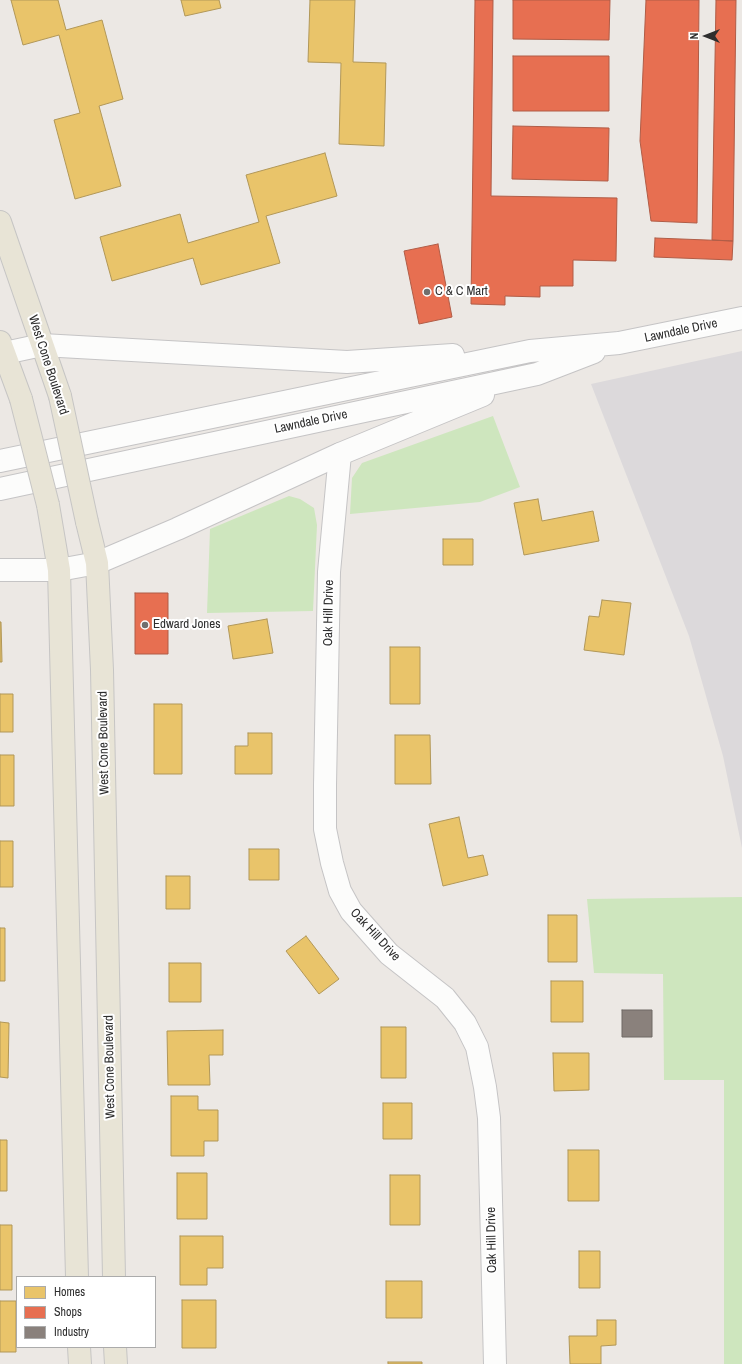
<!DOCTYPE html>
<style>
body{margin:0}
#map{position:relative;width:742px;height:1364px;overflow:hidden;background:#ece8e4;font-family:"Archivo Narrow",sans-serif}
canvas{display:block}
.legend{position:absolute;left:16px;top:1276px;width:140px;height:72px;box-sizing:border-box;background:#fff;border:1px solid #ababab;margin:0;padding:5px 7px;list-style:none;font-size:12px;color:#2e2e2e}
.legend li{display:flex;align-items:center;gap:8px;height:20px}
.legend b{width:20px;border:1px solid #ababab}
.north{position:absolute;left:686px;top:16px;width:40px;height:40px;-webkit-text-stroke:3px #fff;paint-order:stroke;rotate:270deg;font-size:11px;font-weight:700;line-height:16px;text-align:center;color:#2e2e2e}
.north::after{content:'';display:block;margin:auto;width:14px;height:18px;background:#2e2e2e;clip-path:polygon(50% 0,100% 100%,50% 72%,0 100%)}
</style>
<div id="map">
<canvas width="742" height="1364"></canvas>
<ul class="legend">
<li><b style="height:11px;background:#e9c46a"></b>Homes</li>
<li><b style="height:11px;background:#e76f51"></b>Shops</li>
<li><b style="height:11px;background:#8a817c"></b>Industry</li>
</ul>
<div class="north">N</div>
</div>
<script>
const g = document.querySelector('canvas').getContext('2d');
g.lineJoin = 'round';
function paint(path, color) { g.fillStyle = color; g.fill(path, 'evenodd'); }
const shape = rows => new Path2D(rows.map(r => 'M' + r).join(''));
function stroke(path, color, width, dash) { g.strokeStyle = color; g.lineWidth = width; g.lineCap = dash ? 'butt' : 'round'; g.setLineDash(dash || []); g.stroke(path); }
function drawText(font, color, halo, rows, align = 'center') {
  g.font = font + ' "Archivo Narrow",sans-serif'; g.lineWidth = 4; g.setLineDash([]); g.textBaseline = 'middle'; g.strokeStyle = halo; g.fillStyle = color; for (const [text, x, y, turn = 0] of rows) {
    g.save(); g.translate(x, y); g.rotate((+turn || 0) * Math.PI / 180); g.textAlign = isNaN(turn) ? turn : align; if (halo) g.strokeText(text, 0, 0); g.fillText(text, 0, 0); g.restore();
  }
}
const industrial = shape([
 [742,351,742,848,723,756,689,636,591,384]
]);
const green = shape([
 [493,416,520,487,480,502,350,514,352,478,362,463],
 [289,496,300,499,314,508,317,525,313,611,207,613,210,529],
 [742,897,742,1364,724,1364,724,1080,664,1080,663,974,594,973,587,899]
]);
const homes = shape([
 [11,0,58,0,66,30,102,20,123,99,99,106,121,186,75,199,54,120,80,113,59,35,23,45,11,0],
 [181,0,219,0,221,8,185,16,181,0],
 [310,0,355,0,353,62,386,63,384,146,339,144,341,63,308,62,310,0],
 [325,153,337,196,266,216,280,263,201,285,193,258,112,281,100,237,180,214,188,243,259,222,246,175,325,153],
 [538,499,542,521,593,511,599,541,524,555,514,503,538,499],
 [443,539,473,539,473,565,443,565,443,539],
 [602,600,631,603,624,655,584,650,589,616,599,617,602,600],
 [267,619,273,653,233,659,228,626,267,619],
 [0,622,1,622,2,662,0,662,0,622],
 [390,647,420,647,420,704,390,704,390,647],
 [0,694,13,694,13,732,0,732,0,694],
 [154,704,182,704,182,774,154,774,154,704],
 [248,733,272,733,272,774,235,774,235,746,248,746,248,733],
 [395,735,430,735,431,784,395,784,395,735],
 [0,755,14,755,14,806,0,806,0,755],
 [459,817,468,858,483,855,488,875,443,886,429,824,459,817],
 [0,841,13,841,13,887,0,887,0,841],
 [249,849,279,849,279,880,249,880,249,849],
 [166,876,190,876,190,909,166,909,166,876],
 [548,915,577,915,577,962,548,962,548,915],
 [0,928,5,928,5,981,0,981,0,928],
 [306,936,339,979,319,994,286,951,306,936],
 [169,963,201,963,201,1002,169,1002,169,963],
 [551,981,583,981,583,1022,551,1022,551,981],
 [0,1022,9,1023,8,1078,0,1077,0,1022],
 [381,1027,406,1027,406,1078,381,1078,381,1027],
 [223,1030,223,1055,209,1055,210,1085,168,1085,167,1031,223,1030],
 [553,1053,589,1053,589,1090,554,1091,553,1053],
 [171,1096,198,1096,198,1110,218,1110,218,1141,204,1141,204,1156,171,1156,171,1096],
 [383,1103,412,1103,412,1139,383,1139,383,1103],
 [0,1140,7,1140,7,1191,0,1191,0,1140],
 [568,1150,599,1150,599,1201,568,1201,568,1150],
 [177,1173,207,1173,207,1219,177,1219,177,1173],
 [390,1175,420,1175,420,1225,390,1225,390,1175],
 [0,1225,12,1225,12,1290,0,1290,0,1225],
 [180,1236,223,1236,223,1268,207,1268,207,1285,180,1285,180,1236],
 [579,1251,600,1251,600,1288,579,1288,579,1251],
 [386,1281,422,1281,422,1318,386,1318,386,1281],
 [182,1300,216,1300,216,1348,182,1348,182,1300],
 [0,1301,16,1301,16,1352,0,1352,0,1301],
 [597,1320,616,1320,616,1345,601,1346,601,1364,570,1364,569,1336,597,1336,597,1320],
 [388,1362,422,1362,422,1364,388,1364,388,1362]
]);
const shops = shape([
 [475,0,493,0,491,196,617,198,616,261,573,260,573,286,540,286,540,297,505,296,505,305,471,304,475,0],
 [513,0,610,0,609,40,513,39,513,0],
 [646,0,699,0,697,223,651,221,640,141,646,0],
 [716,0,736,0,733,241,712,240,716,0],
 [513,56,609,56,609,111,513,111,513,56],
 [513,126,609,128,608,181,512,179,513,126],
 [655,238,733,241,732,260,654,257,655,238],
 [438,244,452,317,419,324,404,251,438,244],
 [135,593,168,593,168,654,135,654,135,593]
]);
const industry = shape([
 [622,1010,652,1010,652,1037,622,1037,622,1010]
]);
const minor = shape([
 [340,454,329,572,325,785,325,829,332,863,340,891,351,911,389,954,445,998,465,1023,477,1047,485,1087,489,1118,495,1364]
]);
const secondary = shape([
 [0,354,42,345,347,362,453,355],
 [0,461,530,351,619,343,742,318],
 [0,489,537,374,594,352],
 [0,570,59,570,97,563,177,529,340,454,483,395]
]);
const primary = shape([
 [0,222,60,396],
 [0,342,21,399],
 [48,505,59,570,77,1277],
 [87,522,97,563,102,670,114,1277],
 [79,1347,80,1364],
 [115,1347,116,1364]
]);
const primaryBridge = shape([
 [60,396,87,522],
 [21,399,48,505]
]);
const markers = [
 [427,292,4,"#706f6e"],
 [145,625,4,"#706f6e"]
];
const poiNames = [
 ["C & C Mart",435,292],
 ["Edward Jones",153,625]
];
const streetNames = [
 ["Lawndale Drive",681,331,-12],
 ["West Cone Boulevard",48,365,72],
 ["Lawndale Drive",311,422,-12],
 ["Oak Hill Drive",329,613,-89],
 ["West Cone Boulevard",104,743,-91],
 ["Oak Hill Drive",375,935,47],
 ["West Cone Boulevard",110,1067,-91],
 ["Oak Hill Drive",492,1240,-91]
];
paint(industrial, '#dcd9db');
paint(green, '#cee6be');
paint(homes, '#e9c46a');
stroke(homes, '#b19758', 1);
paint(shops, '#e76f51');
stroke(shops, '#b05c46', 1);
paint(industry, '#8a817c');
stroke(industry, '#6e6865', 1);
stroke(minor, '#c5c4c5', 24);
stroke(secondary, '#c5c4c5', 24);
stroke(primary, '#c6c5c4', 24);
stroke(minor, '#fcfcfb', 22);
stroke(secondary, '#fcfcfb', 22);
stroke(primary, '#e8e4d6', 22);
stroke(primaryBridge, '#c6c5c4', 24, []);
stroke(primaryBridge, '#e8e4d6', 22);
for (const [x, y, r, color] of markers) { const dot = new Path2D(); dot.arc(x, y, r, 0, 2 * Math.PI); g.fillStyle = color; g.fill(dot); stroke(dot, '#fff', 1.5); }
drawText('13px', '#2e2e2e', '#fff', poiNames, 'left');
drawText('13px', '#2e2e2e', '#fff', streetNames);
</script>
